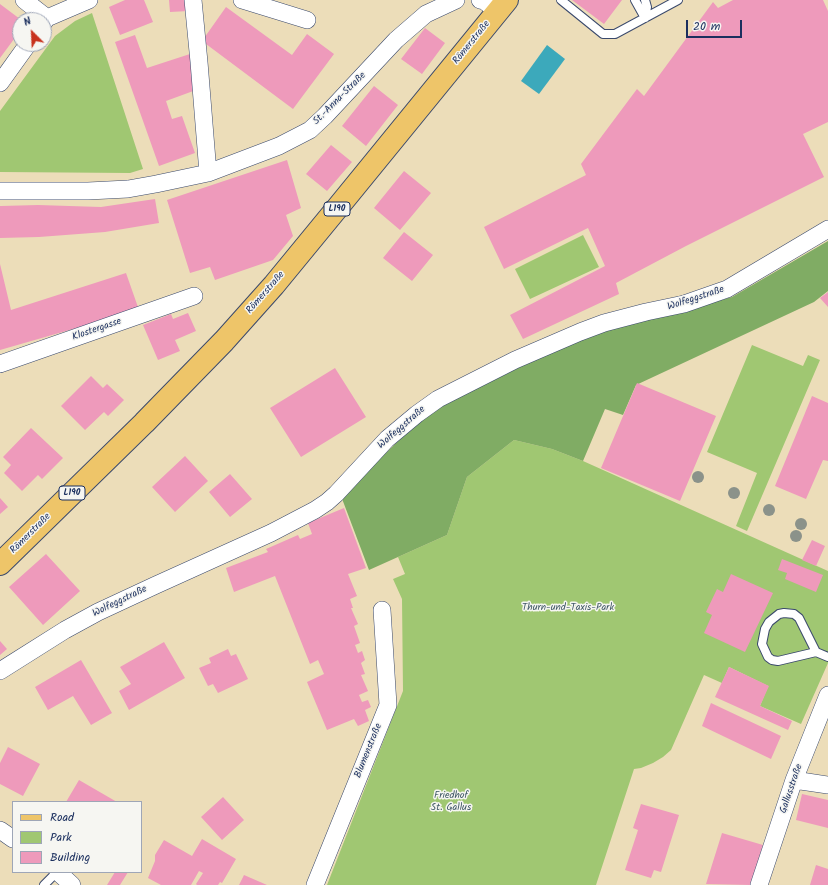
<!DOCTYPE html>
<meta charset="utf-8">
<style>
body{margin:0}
#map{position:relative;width:828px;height:885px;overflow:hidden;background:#ecddb9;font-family:Kalam,sans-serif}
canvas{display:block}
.legend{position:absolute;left:12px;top:801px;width:130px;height:72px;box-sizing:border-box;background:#f6f6f2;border:1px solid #9ea6b7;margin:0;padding:5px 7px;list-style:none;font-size:12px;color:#1b2f5e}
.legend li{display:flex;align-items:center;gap:8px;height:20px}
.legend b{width:20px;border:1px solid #9ea6b7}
.north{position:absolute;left:12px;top:12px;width:40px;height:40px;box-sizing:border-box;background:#f6f6f2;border:1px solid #9ea6b7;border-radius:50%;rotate:336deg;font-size:11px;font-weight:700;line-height:16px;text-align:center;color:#1b2f5e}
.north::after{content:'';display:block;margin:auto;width:14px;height:18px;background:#c8321e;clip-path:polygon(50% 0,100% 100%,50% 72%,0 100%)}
.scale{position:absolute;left:686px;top:20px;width:56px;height:18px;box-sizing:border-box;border:2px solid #1b2f5e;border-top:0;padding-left:5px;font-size:12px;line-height:14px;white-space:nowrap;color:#1b2f5e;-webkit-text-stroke:3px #f6f6f2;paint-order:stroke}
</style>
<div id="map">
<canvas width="828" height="885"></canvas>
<ul class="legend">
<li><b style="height:5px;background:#eec569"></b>Road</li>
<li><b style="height:11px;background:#a0c772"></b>Park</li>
<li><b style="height:11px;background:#ee9abb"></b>Building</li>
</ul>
<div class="north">N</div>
<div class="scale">20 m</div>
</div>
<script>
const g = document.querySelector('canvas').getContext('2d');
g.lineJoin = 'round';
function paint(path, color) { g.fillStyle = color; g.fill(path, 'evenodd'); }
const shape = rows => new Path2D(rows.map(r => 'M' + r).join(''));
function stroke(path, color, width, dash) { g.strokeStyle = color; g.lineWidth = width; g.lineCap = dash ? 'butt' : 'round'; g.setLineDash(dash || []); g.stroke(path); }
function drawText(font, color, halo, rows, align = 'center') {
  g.font = font + ' Kalam,sans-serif'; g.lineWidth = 3; g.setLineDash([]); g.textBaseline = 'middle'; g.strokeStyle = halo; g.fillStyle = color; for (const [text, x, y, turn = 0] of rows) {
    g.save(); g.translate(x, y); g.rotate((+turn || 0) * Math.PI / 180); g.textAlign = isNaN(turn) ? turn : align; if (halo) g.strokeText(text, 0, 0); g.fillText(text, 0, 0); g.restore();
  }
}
const green = shape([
 [92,13,143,169,130,173,0,172,0,111,55,36,75,21],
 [583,235,599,267,530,299,515,269],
 [752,345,803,366,808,355,820,360,747,531,736,526,757,473,707,452],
 [514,440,552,449,583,461,828,571,828,663,801,724,760,706,768,686,729,667,722,683,704,675,671,750,663,757,653,763,641,768,634,769,596,885,327,885,403,691,402,599,393,579,405,574,398,557,447,535,467,477]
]);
const forest = shape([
 [828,241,828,291,814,302,636,385,623,415,605,409,583,461,552,449,514,440,467,477,447,535,369,570,341,496,417,423,437,408,517,363,603,332,732,297]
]);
const water = shape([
 [547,45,565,59,539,94,521,81]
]);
const building = shape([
 [125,0,144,0,153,22,120,35,109,7],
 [169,0,188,0,189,11,170,12],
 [572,0,622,0,604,24],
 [733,0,823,0,828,11,828,122,803,134,824,177,686,246,616,283,619,294,523,339,510,315,605,266,588,228,504,269,484,227,586,175,581,164,637,89,644,96,713,2,718,8],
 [0,4,20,19,20,31,0,58],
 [226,7,292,55,307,34,334,54,293,109,202,41],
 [425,28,445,43,422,74,401,59],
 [135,35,147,68,193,53,196,90,166,101,172,119,182,116,195,153,159,166,115,42],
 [374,86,398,105,366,146,342,126],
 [331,145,352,162,327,191,306,174],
 [287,160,301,208,286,215,293,236,273,260,215,280,210,267,190,273,167,200],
 [404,171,431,193,400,230,374,208],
 [155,199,159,223,105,232,39,237,0,238,0,206,1,206,38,205,101,207],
 [404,232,433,255,412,281,383,258],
 [0,264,11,310,126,273,139,310,0,350],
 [828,292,828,307,820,298],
 [188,313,196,331,175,340,180,351,158,360,143,325,171,314,173,319],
 [335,368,366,417,301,457,270,408],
 [91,376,103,388,107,384,124,400,108,416,104,412,85,430,61,406],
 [637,383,716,416,680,501,601,468],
 [812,396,828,403,828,461,823,460,806,499,775,486],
 [31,428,63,458,42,479,38,475,22,491,4,473,11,465,3,457],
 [185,456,208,481,175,512,152,487],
 [230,474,252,499,230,517,209,492],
 [0,498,8,507,0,514],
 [344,508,366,568,348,574,357,596,350,599,353,608,351,608,358,624,354,626,360,643,355,645,358,653,362,651,365,660,361,663,365,674,361,675,368,691,359,695,362,702,368,700,371,707,365,710,369,721,358,726,354,719,327,730,307,682,324,674,318,660,310,664,275,576,234,592,226,568,268,552,266,549,298,535,300,539,312,534,308,523],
 [812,540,825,546,816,566,802,560],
 [46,554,80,591,43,625,9,587],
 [782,559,823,575,816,592,785,579,787,573,778,570],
 [731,574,773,593,745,652,704,633,712,615,706,612,717,589,723,592],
 [0,641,7,649,0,655],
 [164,642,185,678,129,710,119,691,131,684,120,667],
 [228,649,231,656,236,654,248,679,218,693,213,684,208,686,199,668,211,663,209,658],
 [81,660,112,713,91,725,73,696,48,710,35,687],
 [729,667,769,686,760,706,792,721,788,730,715,697],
 [711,703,781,736,771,759,702,726],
 [8,747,40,764,23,796,0,784,0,763],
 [79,780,117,802,66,802],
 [802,794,828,800,828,828,796,820],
 [223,797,244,820,222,840,201,817],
 [641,804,679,815,661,872,654,870,651,878,625,870,638,830,633,828],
 [722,833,763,845,751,885,706,884],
 [202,839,236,859,222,883,220,882,218,885,197,885,196,884,203,873,199,871,191,885,161,885,148,878,155,861,155,855,164,840,192,856],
 [816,865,828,869,828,885,810,885],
 [115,872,128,872,120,885,107,885],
 [244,875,267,885,239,885]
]);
const service = shape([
 [561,0,603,34,615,34,678,0],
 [635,0,645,18],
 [645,18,647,7,645,0],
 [816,652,799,618,794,614,784,613,779,614,769,622,765,629,762,644,768,657,772,660,778,661,816,652,828,657],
 [44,885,57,872]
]);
const minor = shape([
 [24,0,47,18],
 [193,0,199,62,208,173],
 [242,0,307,20],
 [480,0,484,1,498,11],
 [44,22,47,18,89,0],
 [0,83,28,44],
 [0,191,88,191,128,189,156,184,208,173,279,146,310,130,325,116,396,40,426,14,456,0],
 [0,364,194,296],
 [0,671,65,630,98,612,156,585,271,533,315,510,327,502,336,494,387,439,417,414,438,399,515,360,580,332,604,323,646,312,684,304,727,289,828,229],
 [794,780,828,785],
 [0,830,13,839],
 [58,872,72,885],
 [315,885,388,705,382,610],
 [759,885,794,780,828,695]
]);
const primary = shape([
 [0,564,144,423,224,341,274,285,343,201,507,0]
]);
const trees = [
 [698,477],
 [734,493],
 [769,510],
 [801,524],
 [796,536]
];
const shields = [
 [337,209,26],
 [72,493,26]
];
const shieldNames = [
 ["L190",337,209],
 ["L190",72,493]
];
const streetNames = [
 ["Römerstraße",472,43,-51],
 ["St.-Anna-Straße",340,99,-45],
 ["Römerstraße",266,293,-49],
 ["Wolfeggstraße",696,299,-18],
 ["Klostergasse",97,330,-19],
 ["Wolfeggstraße",402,428,-41],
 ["Römerstraße",31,534,-45],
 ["Wolfeggstraße",120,602,-26],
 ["Blumenstraße",369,751,-68],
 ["Gallusstraße",792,789,-71]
];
const parkNames = [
 ["Thurn-und-Taxis-Park",568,608],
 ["Friedhof",451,796],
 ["St. Gallus",451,808]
];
paint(green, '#a0c772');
paint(forest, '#80ac64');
paint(water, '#3ca9bb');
paint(building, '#ee9abb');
stroke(service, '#3a496c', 10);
stroke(minor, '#3a496c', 18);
stroke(primary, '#3a496c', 24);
stroke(service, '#fff', 8);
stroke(minor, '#fff', 17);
stroke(primary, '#eec569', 22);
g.fillStyle = '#8b928a';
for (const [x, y] of trees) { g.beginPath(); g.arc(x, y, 6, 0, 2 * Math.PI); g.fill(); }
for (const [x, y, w] of shields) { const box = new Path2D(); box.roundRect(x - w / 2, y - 7, w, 14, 3); g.fillStyle = '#f6f6f2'; g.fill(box); stroke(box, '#1b2f5e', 1); }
drawText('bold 9px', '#1b2f5e', null, shieldNames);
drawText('10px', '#1b2f5e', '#f6f6f2', streetNames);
drawText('10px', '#3c5563', '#f6f6f2', parkNames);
</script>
